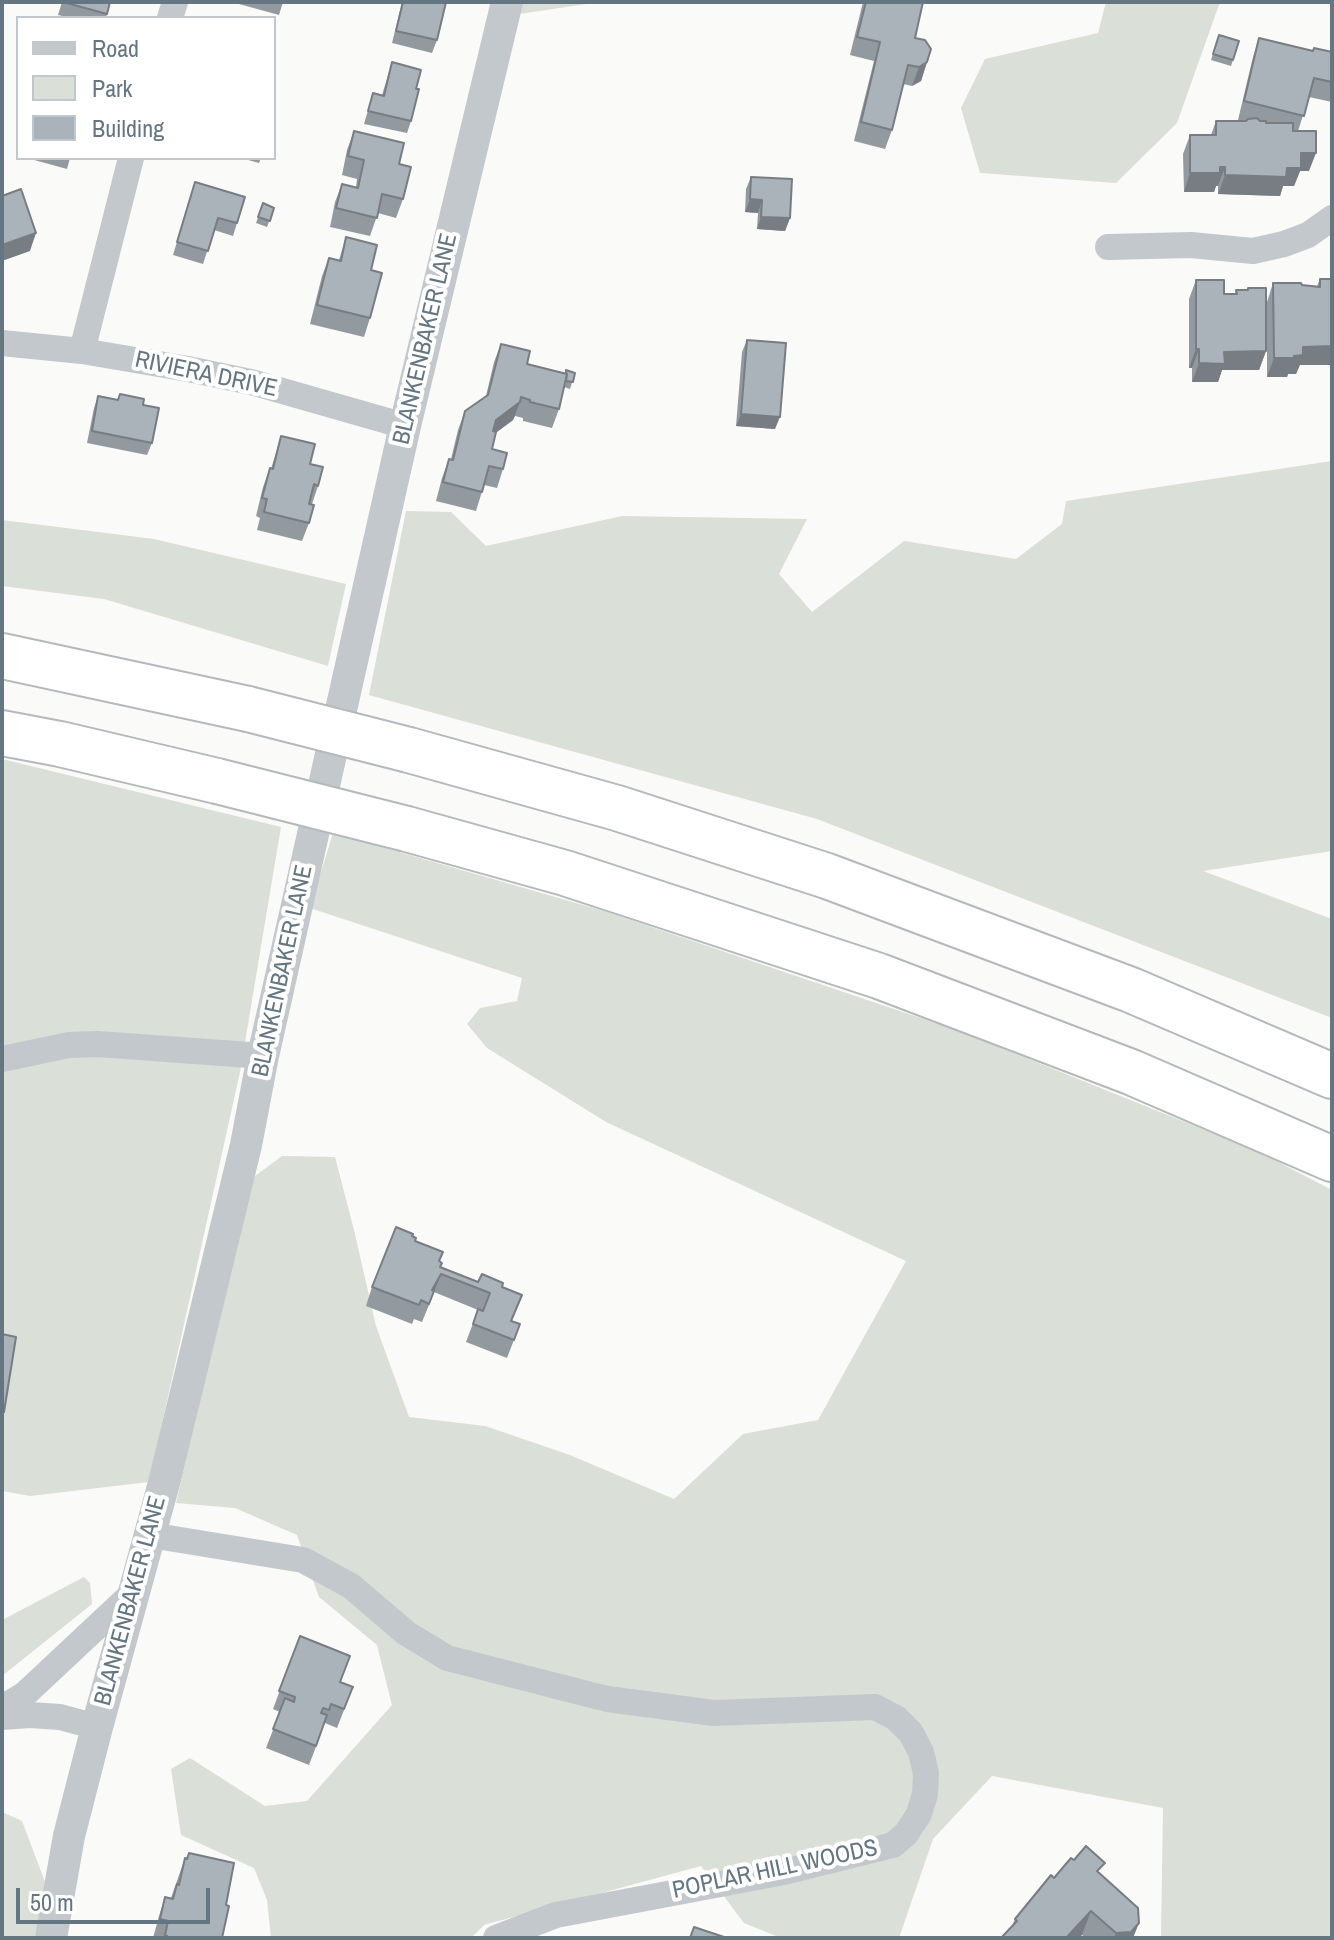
<!DOCTYPE html>
<style>
body{margin:0}
#map{position:relative;width:1334px;height:1940px;overflow:hidden;background:#fafaf8;font-family:"Archivo Narrow",sans-serif}
canvas{display:block}
.frame{position:absolute;inset:0;border:4px solid #657683;pointer-events:none}
.legend{position:absolute;left:16px;top:16px;width:260px;height:144px;box-sizing:border-box;background:#fff;border:2px solid #c1c8cd;margin:0;padding:10px 14px;list-style:none;font-size:24px;color:#657683}
.legend li{display:flex;align-items:center;gap:16px;height:40px}
.legend b{width:40px;border:2px solid #c1c8cd}
.scale{position:absolute;left:16px;top:1888px;width:194px;height:36px;box-sizing:border-box;border:4px solid #657683;border-top:0;padding-left:10px;font-size:24px;line-height:28px;white-space:nowrap;color:#657683;-webkit-text-stroke:6px #fff;paint-order:stroke}
</style>
<div id="map">
<canvas width="1334" height="1940"></canvas>
<div class="frame"></div>
<ul class="legend">
<li><b style="height:10px;background:#c3c8cc"></b>Road</li>
<li><b style="height:22px;background:#dadfd7"></b>Park</li>
<li><b style="height:22px;background:#aab3b9"></b>Building</li>
</ul>
<div class="scale">50 m</div>
</div>
<script>
const g = document.querySelector('canvas').getContext('2d');
g.lineJoin = 'round';
function paint(path, color) { g.fillStyle = color; g.fill(path, 'evenodd'); }
const shape = rows => new Path2D(rows.map(r => 'M' + r).join(''));
function stroke(path, color, width, dash) { g.strokeStyle = color; g.lineWidth = width; g.lineCap = dash ? 'butt' : 'round'; g.setLineDash(dash || []); g.stroke(path); }
function drawText(font, color, halo, rows, align = 'center') {
  g.font = font + ' "Archivo Narrow",sans-serif'; g.lineWidth = 8; g.setLineDash([]); g.textBaseline = 'middle'; g.strokeStyle = halo; g.fillStyle = color; for (const [text, x, y, turn = 0] of rows) {
    g.save(); g.translate(x, y); g.rotate((+turn || 0) * Math.PI / 180); g.textAlign = isNaN(turn) ? turn : align; if (halo) g.strokeText(text, 0, 0); g.fillText(text, 0, 0); g.restore();
  }
}
const green = shape([
 [522,2,600,2,519,14],
 [1106,2,1220,2,1177,123,1116,183,980,173,961,108,985,59,1098,33],
 [1332,461,1332,851,1203,871,1332,919,1332,1018,817,819,369,695,406,511,451,512,486,546,622,516,807,519,779,574,812,612,904,541,1016,559,1062,524,1066,501],
 [2,520,154,539,346,584,328,666,104,599,2,586],
 [2,759,281,827,240,1072,149,1482,30,1496,2,1491],
 [333,833,604,911,959,1031,1257,1151,1332,1190,1332,1938,1161,1938,1163,1808,992,1776,933,1839,899,1938,781,1938,744,1923,701,1866,484,1925,471,1938,271,1938,267,1900,254,1868,181,1835,171,1769,190,1758,265,1806,307,1801,392,1705,377,1645,319,1597,297,1535,235,1508,176,1503,251,1179,282,1156,335,1157,354,1230,376,1326,409,1417,485,1426,570,1455,674,1499,743,1434,818,1420,906,1261,606,1122,487,1048,467,1024,480,1008,517,1001,522,978,310,908],
 [84,1577,90,1583,92,1604,2,1676,2,1620],
 [2,1812,22,1821,45,1882,35,1938,2,1938]
]);
const minor = shape([
 [170,18,175,2],
 [1108,247,1191,245,1253,251,1284,244,1308,235,1332,218],
 [2,343,82,351,188,369,251,382,405,426],
 [82,351,131,158],
 [2,1059,69,1045,98,1044,263,1056],
 [150,1535,303,1560,351,1586,406,1633,447,1658,607,1699,714,1713,875,1707,896,1718,911,1733,921,1752,926,1773,925,1794,919,1814,906,1834,893,1845,784,1872,556,1915,496,1938],
 [2,1708,25,1694,134,1592],
 [2,1717,30,1715,60,1717,97,1727]
]);
const tertiary = shape([
 [51,1938,69,1836,97,1727,164,1483,246,1145,263,1056,405,426,507,2]
]);
const motorway = shape([
 [2,656,248,709],
 [2,733,60,744,217,781],
 [409,750,617,808,827,876,1131,990,1332,1076],
 [407,829,565,873,879,976,1131,1072,1332,1159]
]);
const motorwayBridge = shape([
 [248,709,409,750],
 [217,781,407,829]
]);
const wall = shape([
 [62,2,110,2,106,18,71,18,58,15],
 [239,2,283,2,279,15,239,4],
 [402,2,446,2,437,40,432,53,392,43],
 [863,2,923,2,915,38,927,62,921,81,912,86,903,84,892,130,885,149,854,141,874,61,850,55],
 [1219,35,1239,41,1231,66,1211,60],
 [1259,38,1313,51,1332,52,1332,102,1309,97,1298,131,1309,171,1300,171,1294,186,1283,186,1280,196,1218,194,1218,186,1216,186,1214,192,1184,192,1183,154,1190,135,1211,135,1216,121,1243,121,1238,120,1253,57],
 [392,62,416,89,411,121,407,133,364,124,373,93,382,95],
 [354,131,399,164,403,199,396,218,378,213,370,236,330,227,335,202,342,184,356,187,357,179,342,175,347,150],
 [27,158,70,158,67,169],
 [241,158,261,158,259,163],
 [751,177,790,218,785,231,757,229,758,213,745,212,746,189],
 [195,182,237,223,233,236,214,230,203,264,173,255],
 [263,203,274,208,267,227,256,223],
 [346,237,371,270,370,318,364,337,310,324,322,276,329,258,339,260],
 [1320,279,1332,279,1296,374,1288,374,1287,377,1267,377,1267,302,1273,283,1317,286],
 [1196,280,1224,294,1235,294,1236,290,1266,351,1259,370,1222,370,1218,382,1192,382,1192,368,1189,368,1189,299],
 [747,340,775,429,736,426,742,352],
 [501,344,527,364,565,373,575,373,570,389,564,387,559,409,552,428,523,421,523,418,515,416,513,420,495,433,492,449,503,469,497,488,484,485,476,511,436,501,442,478,449,459,451,459,458,430,465,411,486,396,494,362],
 [120,394,143,405,152,443,147,455,87,443,94,408,98,396,118,400],
 [281,436,310,464,318,486,312,504,309,523,302,541,257,530,260,518,256,516,263,487,270,468,271,469],
 [412,1236,415,1241,439,1262,440,1267,478,1282,502,1287,512,1322,520,1324,507,1358,466,1342,478,1310,434,1292,422,1322,414,1319,412,1324,366,1306,372,1287],
 [300,1636,340,1682,353,1687,337,1728,325,1723,309,1765,266,1748,280,1712,273,1709],
 [185,1858,226,1905,222,1938,153,1938,159,1916,165,1897,171,1898],
 [1100,1874,1133,1938,1086,1938,1082,1935,1012,1926,1015,1919,1054,1878]
]);
const shadedWall = shape([
 [927,62,921,81,912,86,919,67],
 [1301,153,1316,153,1309,171,1300,171,1294,186,1283,186,1280,196,1218,194,1225,175,1287,168],
 [1220,167,1225,167,1218,186,1216,186,1214,192,1184,192,1190,173],
 [750,199,762,200,758,213,745,212],
 [761,217,790,218,785,231,757,229],
 [36,233,30,251,2,261,2,245],
 [1332,346,1332,365,1300,365,1296,374,1288,374,1287,377,1267,377,1274,358,1294,356,1303,347],
 [1196,349,1199,349,1192,368,1189,368],
 [1266,351,1259,370,1222,370,1218,382,1192,382,1199,363,1224,352],
 [520,402,513,420,489,438,496,420],
 [741,414,780,417,775,429,736,426],
 [441,1274,434,1292,422,1322,432,1296,432,1290],
 [1091,1911,1082,1935,1079,1938,1066,1938],
 [1139,1923,1133,1938,1114,1938,1116,1933]
]);
const building = shape([
 [63,2,110,2,107,14,63,2],
 [403,2,446,2,437,40,396,31,403,2],
 [866,2,923,2,915,38,925,40,931,49,927,62,919,67,908,65,892,130,861,122,880,42,857,37,866,2],
 [1219,35,1239,41,1233,60,1213,54,1219,35],
 [1259,38,1313,51,1314,48,1332,52,1332,82,1314,78,1304,116,1244,101,1259,38],
 [392,62,421,70,416,89,419,89,411,121,368,111,373,93,384,96,392,62],
 [1257,118,1260,121,1266,121,1266,123,1293,123,1293,131,1316,131,1316,153,1301,153,1301,168,1287,168,1286,177,1225,175,1225,167,1220,167,1220,173,1190,173,1190,135,1216,135,1216,121,1246,121,1248,119,1257,118],
 [354,131,404,143,399,164,411,167,403,199,382,194,377,218,336,208,342,184,358,188,364,160,348,156,354,131],
 [751,177,792,179,790,218,761,217,762,200,750,199,751,177],
 [195,182,245,197,237,223,218,218,208,251,177,242,195,182],
 [21,189,36,233,2,245,2,196,21,189],
 [263,203,274,208,270,221,258,217,263,203],
 [346,237,377,245,371,270,382,273,370,318,317,305,329,258,341,261,346,237],
 [1320,279,1332,279,1332,346,1303,347,1303,355,1294,356,1294,358,1274,358,1273,283,1301,283,1302,285,1320,287,1320,279],
 [1196,280,1224,280,1224,294,1237,294,1236,290,1248,290,1248,288,1266,288,1266,351,1224,352,1225,364,1199,363,1199,349,1196,349,1196,280],
 [747,340,786,343,780,417,741,414,747,340],
 [501,344,530,351,527,364,567,374,559,409,530,402,530,400,521,397,520,402,496,420,493,431,496,432,492,449,507,453,503,469,489,466,482,492,443,482,449,459,453,460,465,411,488,395,501,344],
 [566,370,575,373,573,382,566,381,567,374,566,373,566,370],
 [120,394,144,399,143,405,159,408,152,443,92,431,98,396,118,400,120,394],
 [281,436,315,444,310,464,323,467,318,486,314,484,309,504,314,505,309,523,264,512,267,499,262,498,270,468,273,469,281,436],
 [396,1227,413,1234,412,1236,416,1238,415,1241,443,1252,439,1261,442,1263,440,1267,478,1282,482,1274,503,1283,502,1287,522,1295,511,1321,520,1324,514,1340,473,1324,478,1309,483,1311,490,1293,441,1274,432,1290,434,1291,429,1304,421,1300,419,1305,372,1287,396,1227],
 [2,1334,16,1337,4,1412,2,1412,2,1334],
 [300,1636,350,1656,340,1682,353,1687,352,1689,344,1709,331,1704,329,1710,323,1708,321,1713,327,1715,316,1746,273,1729,285,1698,294,1702,295,1697,279,1691,300,1636],
 [1086,1846,1105,1863,1097,1871,1138,1908,1139,1923,1131,1932,1116,1933,1091,1911,1066,1938,1001,1938,1017,1921,1015,1919,1051,1875,1054,1878,1071,1858,1074,1860,1086,1846],
 [189,1853,234,1863,226,1905,229,1906,222,1938,218,1937,218,1938,166,1938,167,1936,165,1935,168,1921,160,1919,165,1897,173,1899,177,1884,179,1885,185,1858,187,1859,189,1853],
 [694,1927,727,1938,690,1938,694,1927]
]);
const streetNames = [
 ["BLANKENBAKER LANE",426,339,-77],
 ["RIVIERA DRIVE",206,375,12],
 ["BLANKENBAKER LANE",283,971,-78],
 ["BLANKENBAKER LANE",131,1601,-75],
 ["POPLAR HILL WOODS",775,1870,-12]
];
paint(green, '#dadfd7');
stroke(motorway, '#b4b9bd', 48);
stroke(minor, '#c3c8cc', 26);
stroke(tertiary, '#c3c8cc', 32);
stroke(motorway, '#fff', 44);
stroke(motorwayBridge, '#b4b9bd', 48, []);
stroke(motorwayBridge, '#fff', 44);
paint(wall, '#929a9f');
paint(shadedWall, '#777d82');
paint(building, '#aab3b9');
stroke(building, '#777d82', 2);
drawText('24px', '#657683', '#fff', streetNames);
</script>
